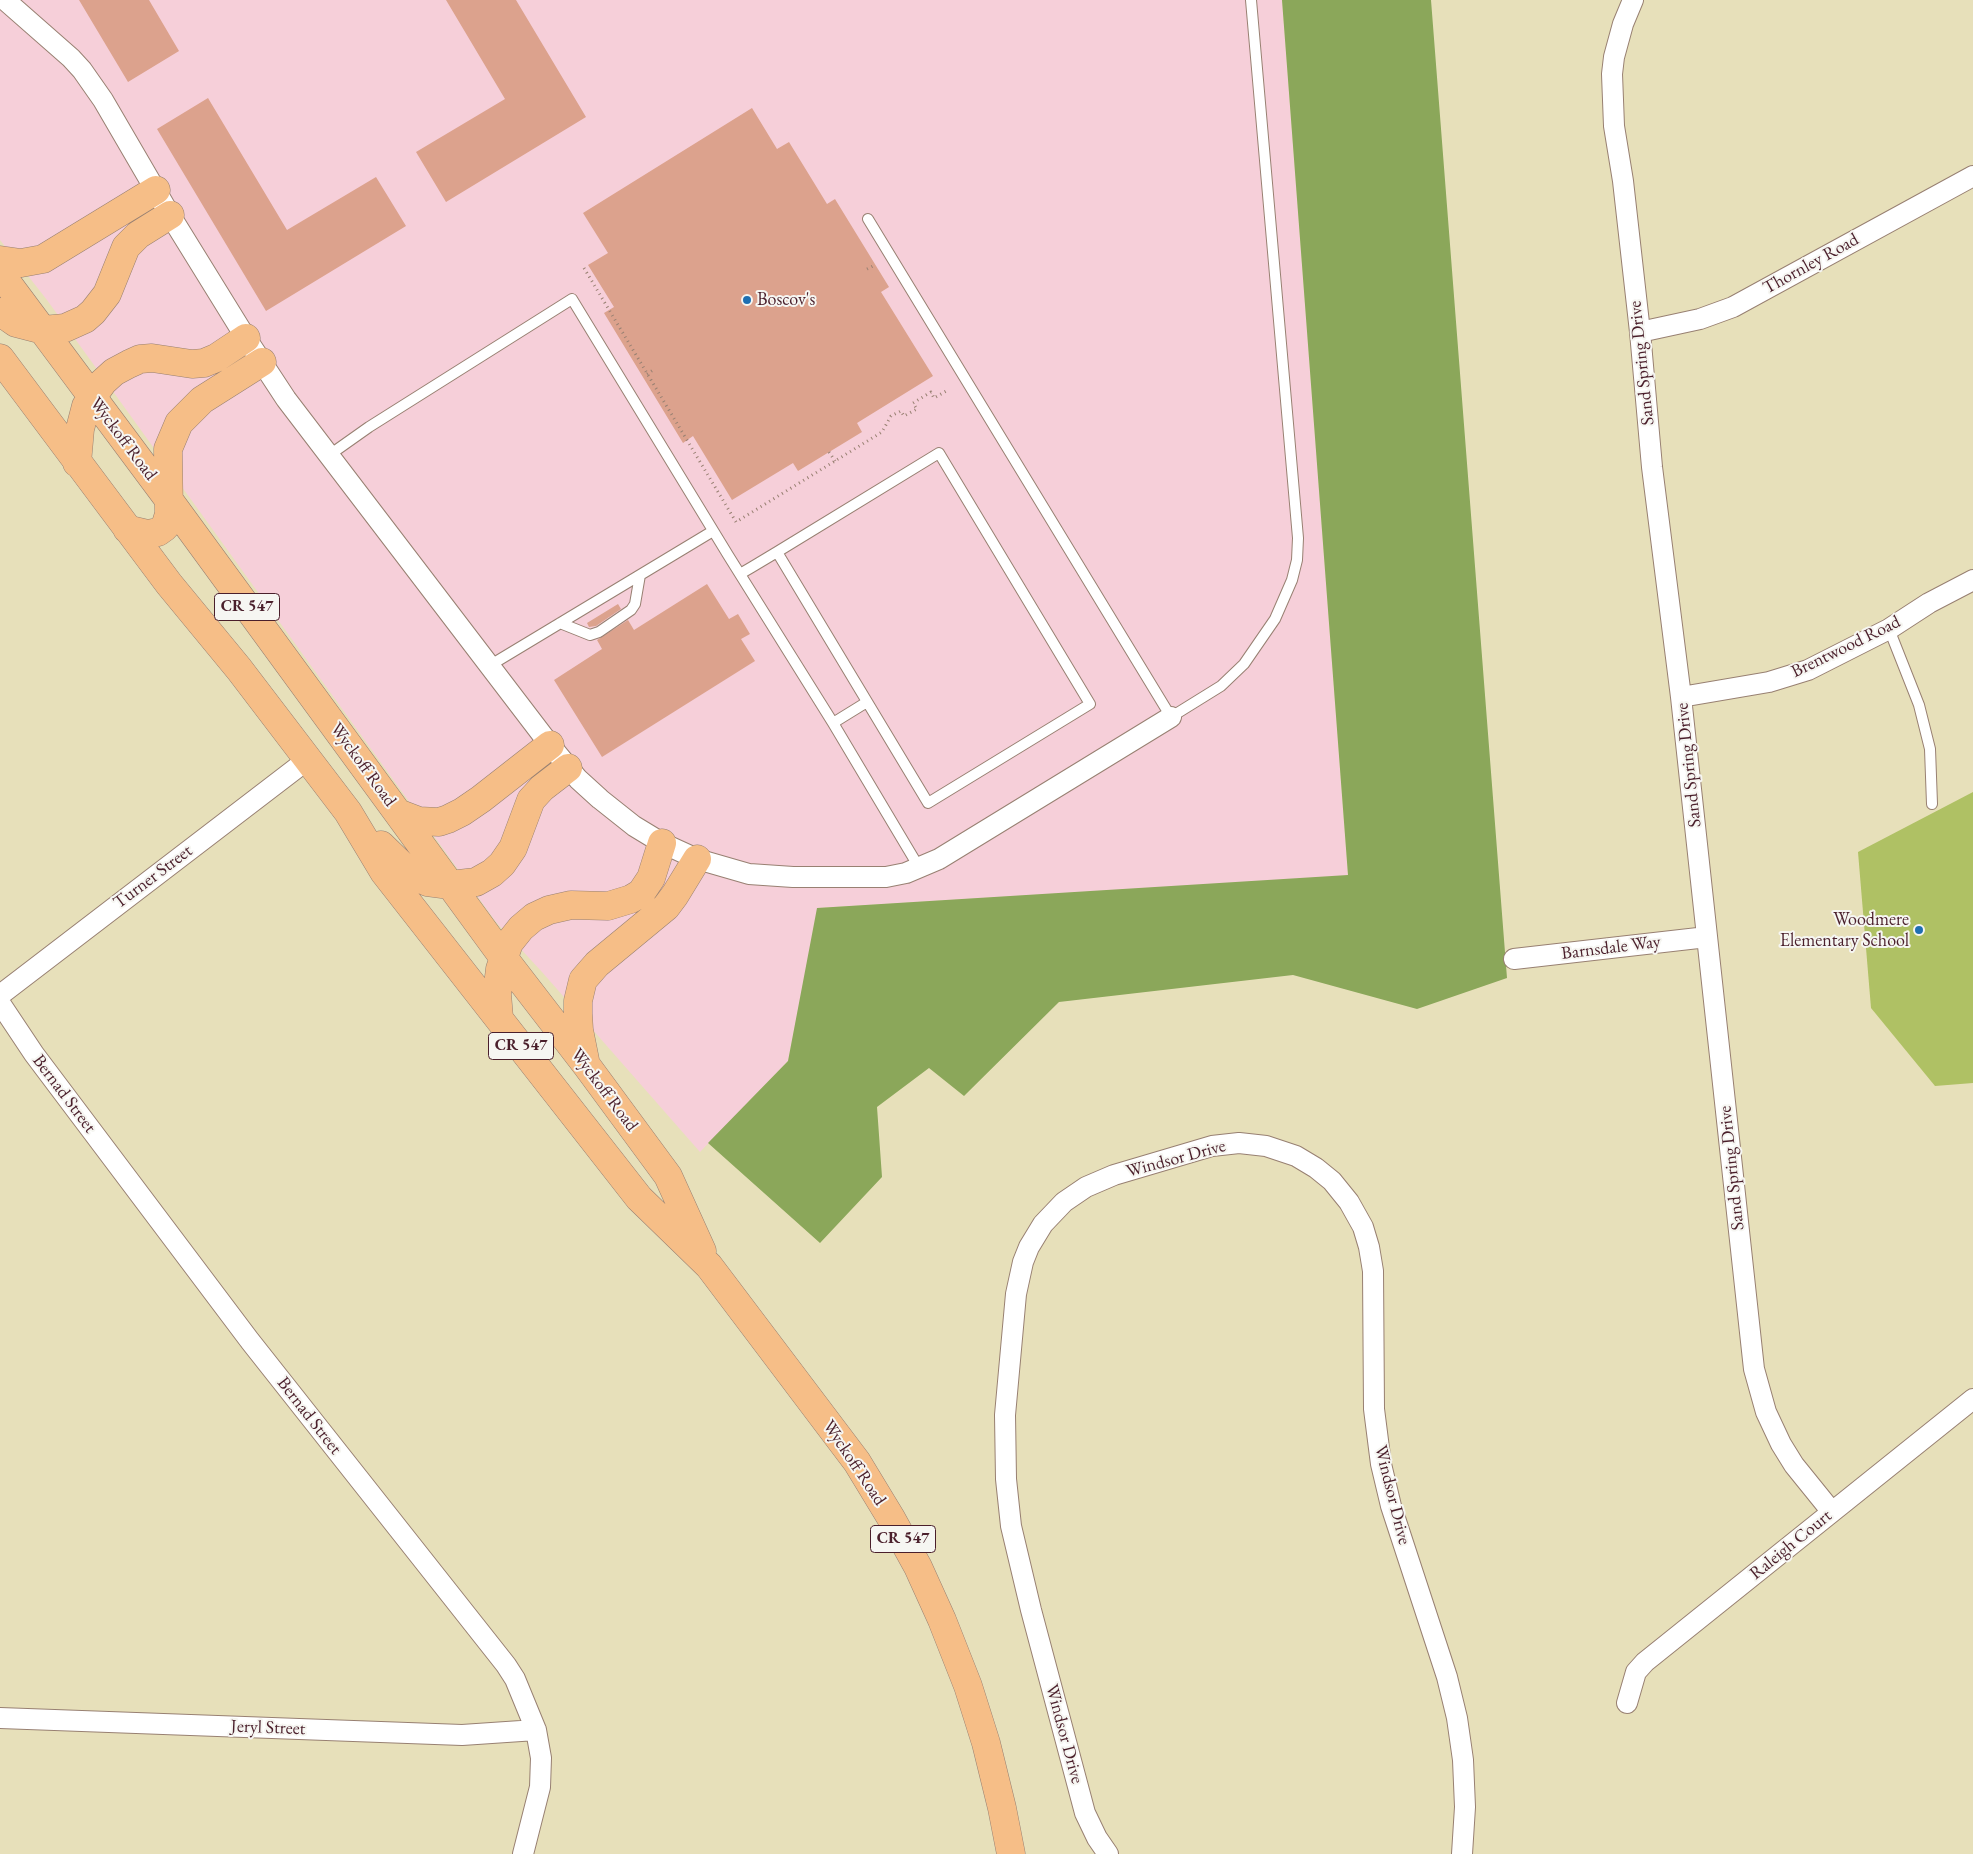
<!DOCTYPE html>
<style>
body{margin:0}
canvas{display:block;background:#e7e0ba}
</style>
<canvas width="1973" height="1854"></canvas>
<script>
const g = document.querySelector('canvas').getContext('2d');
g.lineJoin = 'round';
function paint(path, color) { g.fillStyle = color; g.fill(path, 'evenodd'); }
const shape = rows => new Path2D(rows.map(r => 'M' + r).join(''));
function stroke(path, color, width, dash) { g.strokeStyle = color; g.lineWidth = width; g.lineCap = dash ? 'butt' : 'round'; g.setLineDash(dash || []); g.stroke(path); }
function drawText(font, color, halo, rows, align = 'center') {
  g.font = font + ' "EB Garamond",serif'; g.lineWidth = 4; g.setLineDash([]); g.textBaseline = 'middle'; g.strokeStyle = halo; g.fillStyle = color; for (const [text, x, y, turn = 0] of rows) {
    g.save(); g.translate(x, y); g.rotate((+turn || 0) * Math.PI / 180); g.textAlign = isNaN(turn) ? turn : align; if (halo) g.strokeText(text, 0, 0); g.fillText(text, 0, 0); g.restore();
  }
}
const built = shape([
 [0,0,1282,0,1348,876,818,908,788,1061,700,1152,542,972,496,922,47,300,0,240]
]);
const green = shape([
 [1973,792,1973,1083,1935,1086,1871,1008,1858,852]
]);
const forest = shape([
 [1282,0,1431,0,1507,978,1417,1009,1293,975,1059,1002,964,1096,929,1068,877,1107,882,1177,820,1243,708,1143,788,1061,817,908,1348,875]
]);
const building = shape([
 [79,0,149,0,179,51,128,82],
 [446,0,516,0,586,117,446,202,416,152,505,99],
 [208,98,287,230,376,177,406,226,266,311,157,129],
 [752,108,777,149,789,142,827,204,835,199,889,287,881,292,933,376,857,423,862,432,798,471,793,463,732,500,693,436,683,443,604,313,614,307,588,265,608,253,583,213],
 [707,584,729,619,738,614,750,634,741,639,755,661,602,757,554,680,602,649,597,640,628,620,634,630],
 [618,604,621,609,596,626,589,627,587,623]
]);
const path = shape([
 [584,268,736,522,882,432,891,416,901,411,904,416,917,409,913,403,931,392,934,398,948,390],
 [867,269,873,266],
 [647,374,653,370],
 [829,452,835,461]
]);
const lane = shape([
 [868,219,1171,717,1221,686,1244,664,1275,619,1292,580,1297,560,1298,538,1251,0],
 [328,456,369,427,572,299,728,555,833,723,920,869],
 [740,574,752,567,777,552,939,453,1090,704,928,803,777,552],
 [560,623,590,635,599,632,631,610,635,604,640,575],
 [1889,629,1919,705,1930,749,1932,804],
 [489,666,713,531],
 [833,723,867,702]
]);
const street = shape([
 [5,0,71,58,82,70,103,100,170,215,246,338,286,399,550,745,578,779,600,799,634,826,662,843,697,859,749,874,793,877,886,877,906,873,939,859,1171,717],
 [1633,0,1623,24,1614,57,1612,74,1614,126,1623,181,1640,332,1652,467,1681,697,1754,1369,1766,1412,1781,1444,1794,1465,1832,1512],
 [1640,332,1700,319,1733,307,1973,176],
 [1681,697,1769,682,1808,670,1889,629,1929,603,1973,580],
 [1514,959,1707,937],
 [0,995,307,760],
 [0,1003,34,1054,250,1341,506,1665,515,1679,536,1730,541,1758,540,1787,523,1854],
 [1627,1703,1636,1672,1645,1662,1973,1399],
 [0,1718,462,1735,536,1730],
 [1108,1854,1097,1838,1085,1813,1031,1610,1011,1526,1006,1479,1005,1415,1016,1294,1023,1262,1029,1247,1043,1224,1064,1202,1086,1187,1114,1175,1212,1146,1239,1143,1266,1146,1296,1156,1316,1168,1332,1181,1349,1202,1363,1227,1369,1247,1373,1271,1374,1409,1381,1464,1391,1506,1447,1677,1457,1718,1463,1760,1465,1807,1462,1854]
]);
const primary = shape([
 [0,260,21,263,43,259,156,190],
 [0,273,169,500,503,957,587,1066,668,1176,702,1251],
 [0,312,16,323,43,330,65,328,85,319,93,312,107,294,126,247,138,235,170,215],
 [0,358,169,584,239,669,348,812,384,872,639,1198,709,1266,857,1462,891,1518,918,1567,942,1620,968,1686,986,1743,1002,1808,1011,1854],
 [77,463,80,429,86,406,103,382,114,372,129,364,140,359,152,358,192,364,204,363,216,358,246,338],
 [127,529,148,534,158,532,165,527,169,514,168,449,179,423,202,400,262,362],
 [398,813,419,821,439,822,448,819,462,812,481,799,550,745],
 [381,845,410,873,427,882,450,885,476,882,492,873,502,864,513,848,531,800,542,788,568,768],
 [499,1018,497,994,500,969,509,943,521,928,534,917,549,910,571,905,608,906,631,899,641,893,651,878,662,843],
 [585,1060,579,1030,578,1014,578,1001,583,980,597,964,666,907,675,895,697,859]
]);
const markers = [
 [747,300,5,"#1f6fb2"],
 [1919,930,5,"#1f6fb2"]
];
const shields = [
 [247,607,65],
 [521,1046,65],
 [903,1539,65]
];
const shieldNames = [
 ["CR 547",247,607],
 ["CR 547",521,1046],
 ["CR 547",903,1539]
];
const streetNames = [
 ["Thornley Road",1811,264,-29],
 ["Sand Spring Drive",1642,363,-96],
 ["Wyckoff Road",123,439,53],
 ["Brentwood Road",1846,647,-26],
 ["Wyckoff Road",363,765,54],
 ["Sand Spring Drive",1689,765,-96],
 ["Turner Street",153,877,-37],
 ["Barnsdale Way",1611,948,-7],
 ["Wyckoff Road",604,1090,53],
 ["Bernad Street",64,1094,53],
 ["Windsor Drive",1176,1159,-15],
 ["Sand Spring Drive",1732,1168,-96],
 ["Bernad Street",309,1416,52],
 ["Wyckoff Road",854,1463,56],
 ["Windsor Drive",1392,1495,76],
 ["Raleigh Court",1791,1545,-39],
 ["Jeryl Street",268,1728,2],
 ["Windsor Drive",1064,1734,75]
];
const poiNames = [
 ["Boscov's",757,300],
 ["Woodmere",1909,920,"right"],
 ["Elementary School",1909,941,"right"]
];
paint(built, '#f6cfd9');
paint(green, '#afc164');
paint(forest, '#8ba75a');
paint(building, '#dca28d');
stroke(lane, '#988072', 12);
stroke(street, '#988072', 22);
stroke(primary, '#988072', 29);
stroke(path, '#988072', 3, [1, 4]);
stroke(lane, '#fff', 10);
stroke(street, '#fff', 20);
stroke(primary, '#f6be87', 28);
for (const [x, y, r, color] of markers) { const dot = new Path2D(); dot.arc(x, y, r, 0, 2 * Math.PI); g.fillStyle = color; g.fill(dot); stroke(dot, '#f6f6f2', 2); }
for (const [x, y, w] of shields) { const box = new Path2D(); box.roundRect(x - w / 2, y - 13.5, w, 27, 4); g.fillStyle = '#f6f6f2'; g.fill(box); stroke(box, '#4a1f2b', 1); }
drawText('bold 16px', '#4a1f2b', null, shieldNames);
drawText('18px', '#4a1f2b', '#f6f6f2', streetNames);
drawText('18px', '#4a1f2b', '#f6f6f2', poiNames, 'left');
</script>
